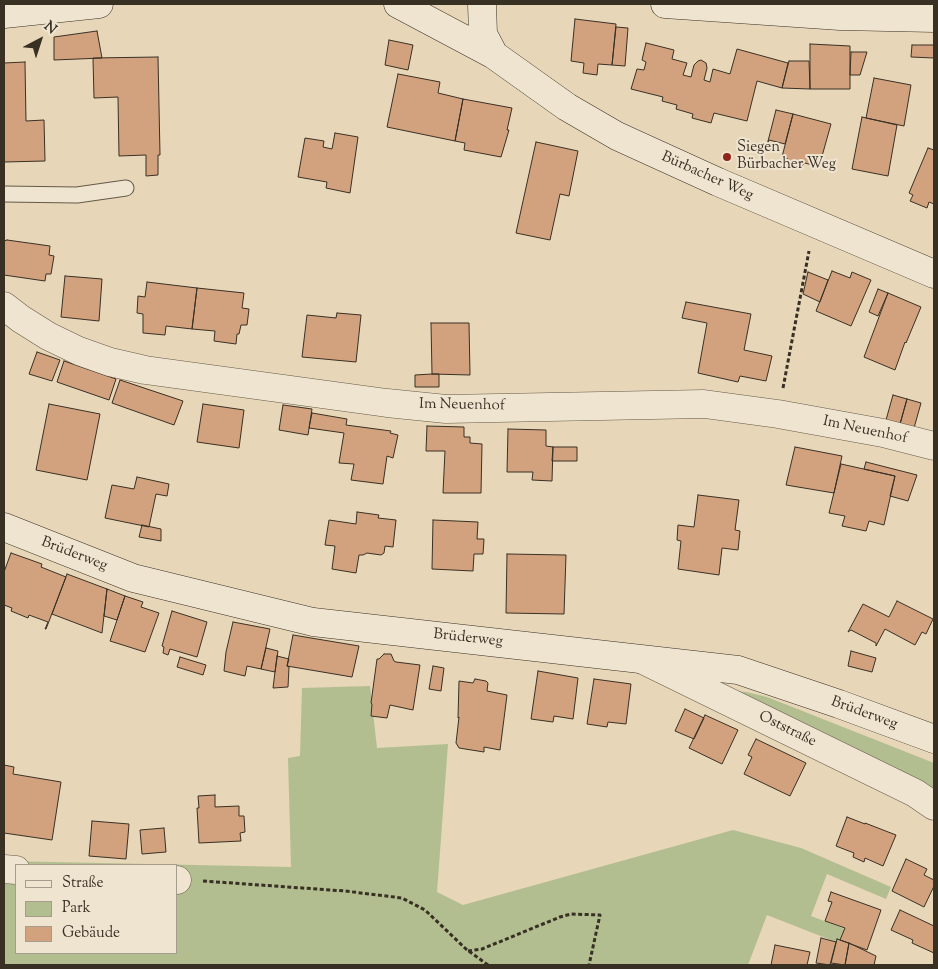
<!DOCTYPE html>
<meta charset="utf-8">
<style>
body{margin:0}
#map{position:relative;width:938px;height:969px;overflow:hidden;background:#e7d6b7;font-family:"Sorts Mill Goudy",serif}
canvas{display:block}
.frame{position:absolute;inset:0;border:5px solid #393024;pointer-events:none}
.legend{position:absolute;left:15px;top:864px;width:162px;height:90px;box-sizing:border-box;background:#efe4d0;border:1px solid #a69c8b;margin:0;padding:6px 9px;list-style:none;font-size:15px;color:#393024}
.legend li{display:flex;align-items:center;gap:10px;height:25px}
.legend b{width:25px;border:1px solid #a69c8b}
.north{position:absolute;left:15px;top:15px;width:50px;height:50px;-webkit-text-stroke:4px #efe4d0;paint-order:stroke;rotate:40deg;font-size:14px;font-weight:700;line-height:20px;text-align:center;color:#393024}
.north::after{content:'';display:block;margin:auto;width:18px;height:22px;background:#393024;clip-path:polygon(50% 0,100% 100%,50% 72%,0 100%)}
</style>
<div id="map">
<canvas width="938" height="969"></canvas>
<div class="frame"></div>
<ul class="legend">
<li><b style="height:6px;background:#efe4d0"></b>Straße</li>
<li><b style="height:14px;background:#b2be90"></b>Park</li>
<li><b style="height:14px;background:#d2a27e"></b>Gebäude</li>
</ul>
<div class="north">N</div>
</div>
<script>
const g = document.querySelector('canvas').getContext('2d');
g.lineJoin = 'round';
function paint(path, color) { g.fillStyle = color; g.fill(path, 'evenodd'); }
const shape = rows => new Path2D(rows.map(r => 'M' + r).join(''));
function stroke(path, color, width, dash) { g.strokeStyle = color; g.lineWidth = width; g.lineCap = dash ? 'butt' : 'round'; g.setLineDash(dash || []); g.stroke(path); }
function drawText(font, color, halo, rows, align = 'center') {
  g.font = font + ' "Sorts Mill Goudy",serif'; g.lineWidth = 4; g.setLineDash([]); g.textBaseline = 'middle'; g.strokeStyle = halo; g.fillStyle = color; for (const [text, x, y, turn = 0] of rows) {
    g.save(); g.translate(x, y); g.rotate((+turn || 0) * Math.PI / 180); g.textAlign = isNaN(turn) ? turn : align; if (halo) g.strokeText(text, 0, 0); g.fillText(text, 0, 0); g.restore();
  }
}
const green = shape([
 [370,686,377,748,448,744,437,892,463,905,733,830,801,848,891,887,886,899,827,874,811,916,850,931,846,946,767,915,748,965,4,965,4,861,291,867,288,758,300,756,302,688],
 [16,865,176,865,176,953,16,953],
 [732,691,746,692,767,697,934,763,934,792]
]);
const building = shape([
 [575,19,616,24,612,65,598,64,597,75,583,73,584,63,571,61,575,19],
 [616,27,628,28,625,66,612,65,616,27],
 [97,31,102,58,54,60,54,37,97,31],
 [389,40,413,45,408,70,385,65,389,40],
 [646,43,674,50,672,59,687,63,683,75,691,77,694,65,698,61,701,60,706,63,707,68,704,80,710,82,713,69,730,74,737,49,788,63,782,88,757,81,747,121,714,113,711,123,692,118,693,114,676,109,677,105,662,101,663,97,631,89,637,69,644,70,646,62,642,60,646,43],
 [810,44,850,46,850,89,810,89,810,44],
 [912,45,934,45,934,58,911,57,912,45],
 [851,52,867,52,860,75,850,75,851,52],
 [158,57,160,155,158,155,158,175,146,176,146,155,119,156,118,97,94,98,93,58,158,57],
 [789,61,809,61,810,89,782,88,789,61],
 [25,62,26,121,44,120,45,161,4,162,4,63,25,62],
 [398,74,440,82,438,93,463,99,455,141,387,127,398,74],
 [874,78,911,85,904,126,866,118,874,78],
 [463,99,512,108,507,130,509,130,501,157,464,150,465,143,455,141,463,99],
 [776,110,793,114,785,144,769,140,767,145,776,110],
 [793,114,831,124,819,167,805,163,798,169,791,167,788,159,782,157,793,114],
 [862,117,897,125,888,176,852,169,862,117],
 [335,133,358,137,350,193,326,188,327,182,298,177,305,138,324,141,323,147,332,149,335,133],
 [536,142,578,151,569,196,560,194,550,240,516,233,536,142],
 [928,148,934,150,934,204,929,202,927,208,910,201,913,195,909,193,928,148],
 [7,240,50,246,49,255,54,256,51,274,46,274,45,281,4,275,4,241,7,240],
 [832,271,850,278,852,272,871,280,851,326,816,311,832,271],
 [808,272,828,280,820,302,803,294,808,272],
 [65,276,102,279,99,321,61,317,65,276],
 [147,282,197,288,192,329,166,326,165,335,143,333,143,314,137,313,138,296,145,297,147,282],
 [197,288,244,293,242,308,249,309,247,325,241,325,239,334,237,334,236,344,214,341,215,331,192,329,197,288],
 [878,289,888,293,878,316,869,312,878,289],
 [888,293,921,307,906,343,905,342,895,370,864,357,888,293],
 [686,302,751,314,744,350,772,356,766,381,740,376,738,382,698,373,707,323,682,318,686,302],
 [337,313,361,315,356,362,302,357,307,315,336,318,337,313],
 [431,323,469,323,470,375,432,374,431,323],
 [37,352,60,360,52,381,29,374,37,352],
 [64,361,116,379,109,400,57,382,64,361],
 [432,374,439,374,439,387,415,387,415,375,432,374],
 [120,380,183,401,174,425,112,403,120,380],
 [893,395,907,399,900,424,886,420,893,395],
 [907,399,921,403,914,428,900,424,907,399],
 [49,404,100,414,87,480,36,470,49,404],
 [203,404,244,410,239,448,197,442,203,404],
 [283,405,312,409,308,435,279,430,283,405],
 [312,413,347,419,346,425,391,431,390,433,398,435,393,458,387,456,383,484,351,480,354,464,339,463,344,433,309,428,312,413],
 [427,426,464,427,464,437,470,437,470,443,482,444,481,493,443,493,445,451,426,451,427,426],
 [508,429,546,430,546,446,553,447,552,481,532,480,533,472,507,472,508,429],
 [553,447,577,447,577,461,552,461,553,447],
 [795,447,842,456,834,493,786,485,795,447],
 [866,462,917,475,908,501,890,496,895,476,864,469,866,462],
 [841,464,895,476,884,525,869,521,866,531,842,526,845,516,829,513,841,464],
 [137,477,169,484,167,496,156,494,149,527,105,518,112,485,134,489,137,477],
 [698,495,739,500,735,530,740,531,738,550,722,548,719,575,678,569,681,541,677,540,678,525,694,527,698,495],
 [357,512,379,515,378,518,396,520,393,547,385,546,384,553,381,555,367,553,363,555,359,555,356,573,332,569,335,546,325,545,329,520,356,524,357,512],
 [433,520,478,522,477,539,484,539,483,554,474,554,473,571,432,569,433,520],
 [142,525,161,529,161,541,139,537,142,525],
 [11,553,42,564,41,567,66,577,46,629,45,629,48,622,29,615,28,618,11,611,12,608,4,605,4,572,11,553],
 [507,554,566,555,564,614,506,613,507,554],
 [67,574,107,589,102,633,52,614,67,574],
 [107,589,125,596,117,620,104,616,107,589],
 [125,596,143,602,141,607,159,613,145,652,110,641,125,596],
 [897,601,933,619,926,634,922,632,915,645,885,629,876,646,876,643,851,630,848,632,863,604,889,617,897,601],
 [172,611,207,622,197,657,170,649,168,655,163,653,164,647,162,646,172,611],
 [233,622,270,629,261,669,247,666,245,676,224,671,226,652,233,622],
 [293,635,359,646,352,677,287,666,293,635],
 [266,648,278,651,275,672,261,669,266,648],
 [851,651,876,658,872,672,848,666,851,651],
 [384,654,391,654,394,661,396,662,420,665,413,710,390,705,387,718,371,716,372,704,371,703,377,659,379,659,384,654],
 [277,656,289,659,287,666,289,667,288,687,273,688,277,656],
 [180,657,206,665,203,675,177,667,180,657],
 [433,666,444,668,441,691,429,689,433,666],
 [538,671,578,678,573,719,554,716,553,722,531,719,538,671],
 [475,679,486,681,488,683,487,691,507,695,500,750,484,747,484,752,459,748,456,743,459,717,458,718,459,681,473,683,475,679],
 [594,679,631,684,626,724,608,722,607,727,587,724,594,679],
 [685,709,704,718,694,739,675,731,685,709],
 [705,715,738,730,722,764,689,748,705,715],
 [756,739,806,763,790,796,744,774,752,757,748,755,756,739],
 [4,765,14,767,13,774,61,782,52,840,4,833,4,765],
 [215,795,215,807,239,806,239,816,244,816,245,832,240,833,241,841,199,843,197,808,199,808,198,796,215,795],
 [847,817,865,824,865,823,896,835,883,866,865,858,864,862,853,857,854,853,836,846,847,817],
 [92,821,129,824,126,859,89,856,92,821],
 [164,828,166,852,142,854,140,830,164,828],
 [906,859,927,869,924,875,934,880,934,886,924,907,892,891,906,859],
 [831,892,881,910,867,950,840,940,845,928,825,921,832,902,828,901,831,892],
 [900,910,934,926,934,953,912,943,913,940,891,930,900,910],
 [821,938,836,942,830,965,816,963,821,938],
 [837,939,849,943,845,965,831,963,837,939],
 [849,943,876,956,874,965,845,965,849,943],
 [775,945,810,952,807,965,771,965,775,945]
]);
const path = shape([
 [783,388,809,251],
 [203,881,345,891,402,898,425,910,466,949,488,965],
 [468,951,482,949,560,917,571,914,600,915,589,965]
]);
const lane = shape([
 [4,194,77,195,126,188]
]);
const street = shape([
 [4,306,21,319,48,336,79,351,110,362,145,370,387,403,446,409,704,404,778,414,883,433,934,446],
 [643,660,915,793,934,806],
 [4,869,16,870],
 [176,880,177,880]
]);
const secondary = shape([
 [398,4,494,55,567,107,617,136,718,182,934,274],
 [482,4,483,34,494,55],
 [665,4,840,16,934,18],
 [4,14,99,4],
 [4,527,133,578,313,622,738,670,839,704,934,739]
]);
const markers = [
 [727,157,5,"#8f2418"]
];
const poiNames = [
 ["Siegen",737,148],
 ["Bürbacher Weg",737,165]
];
const streetNames = [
 ["Bürbacher Weg",707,177,24],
 ["Im Neuenhof",462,406,1],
 ["Im Neuenhof",865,431,12],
 ["Brüderweg",74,555,21],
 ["Brüderweg",468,639,6],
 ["Brüderweg",864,714,20],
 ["Oststraße",787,730,26]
];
paint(green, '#b2be90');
paint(building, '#d2a27e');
stroke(building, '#393024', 1);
stroke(lane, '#645a49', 17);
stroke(street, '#645a49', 29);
stroke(secondary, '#393024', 29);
stroke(path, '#393024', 3, [4, 2.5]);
stroke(lane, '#efe4d0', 15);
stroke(street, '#efe4d0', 28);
stroke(secondary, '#efe4d0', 28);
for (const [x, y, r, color] of markers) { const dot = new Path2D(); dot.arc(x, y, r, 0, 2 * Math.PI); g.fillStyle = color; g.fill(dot); stroke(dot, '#efe4d0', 2); }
drawText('15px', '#393024', '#efe4d0', poiNames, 'left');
drawText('15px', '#393024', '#efe4d0', streetNames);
</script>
